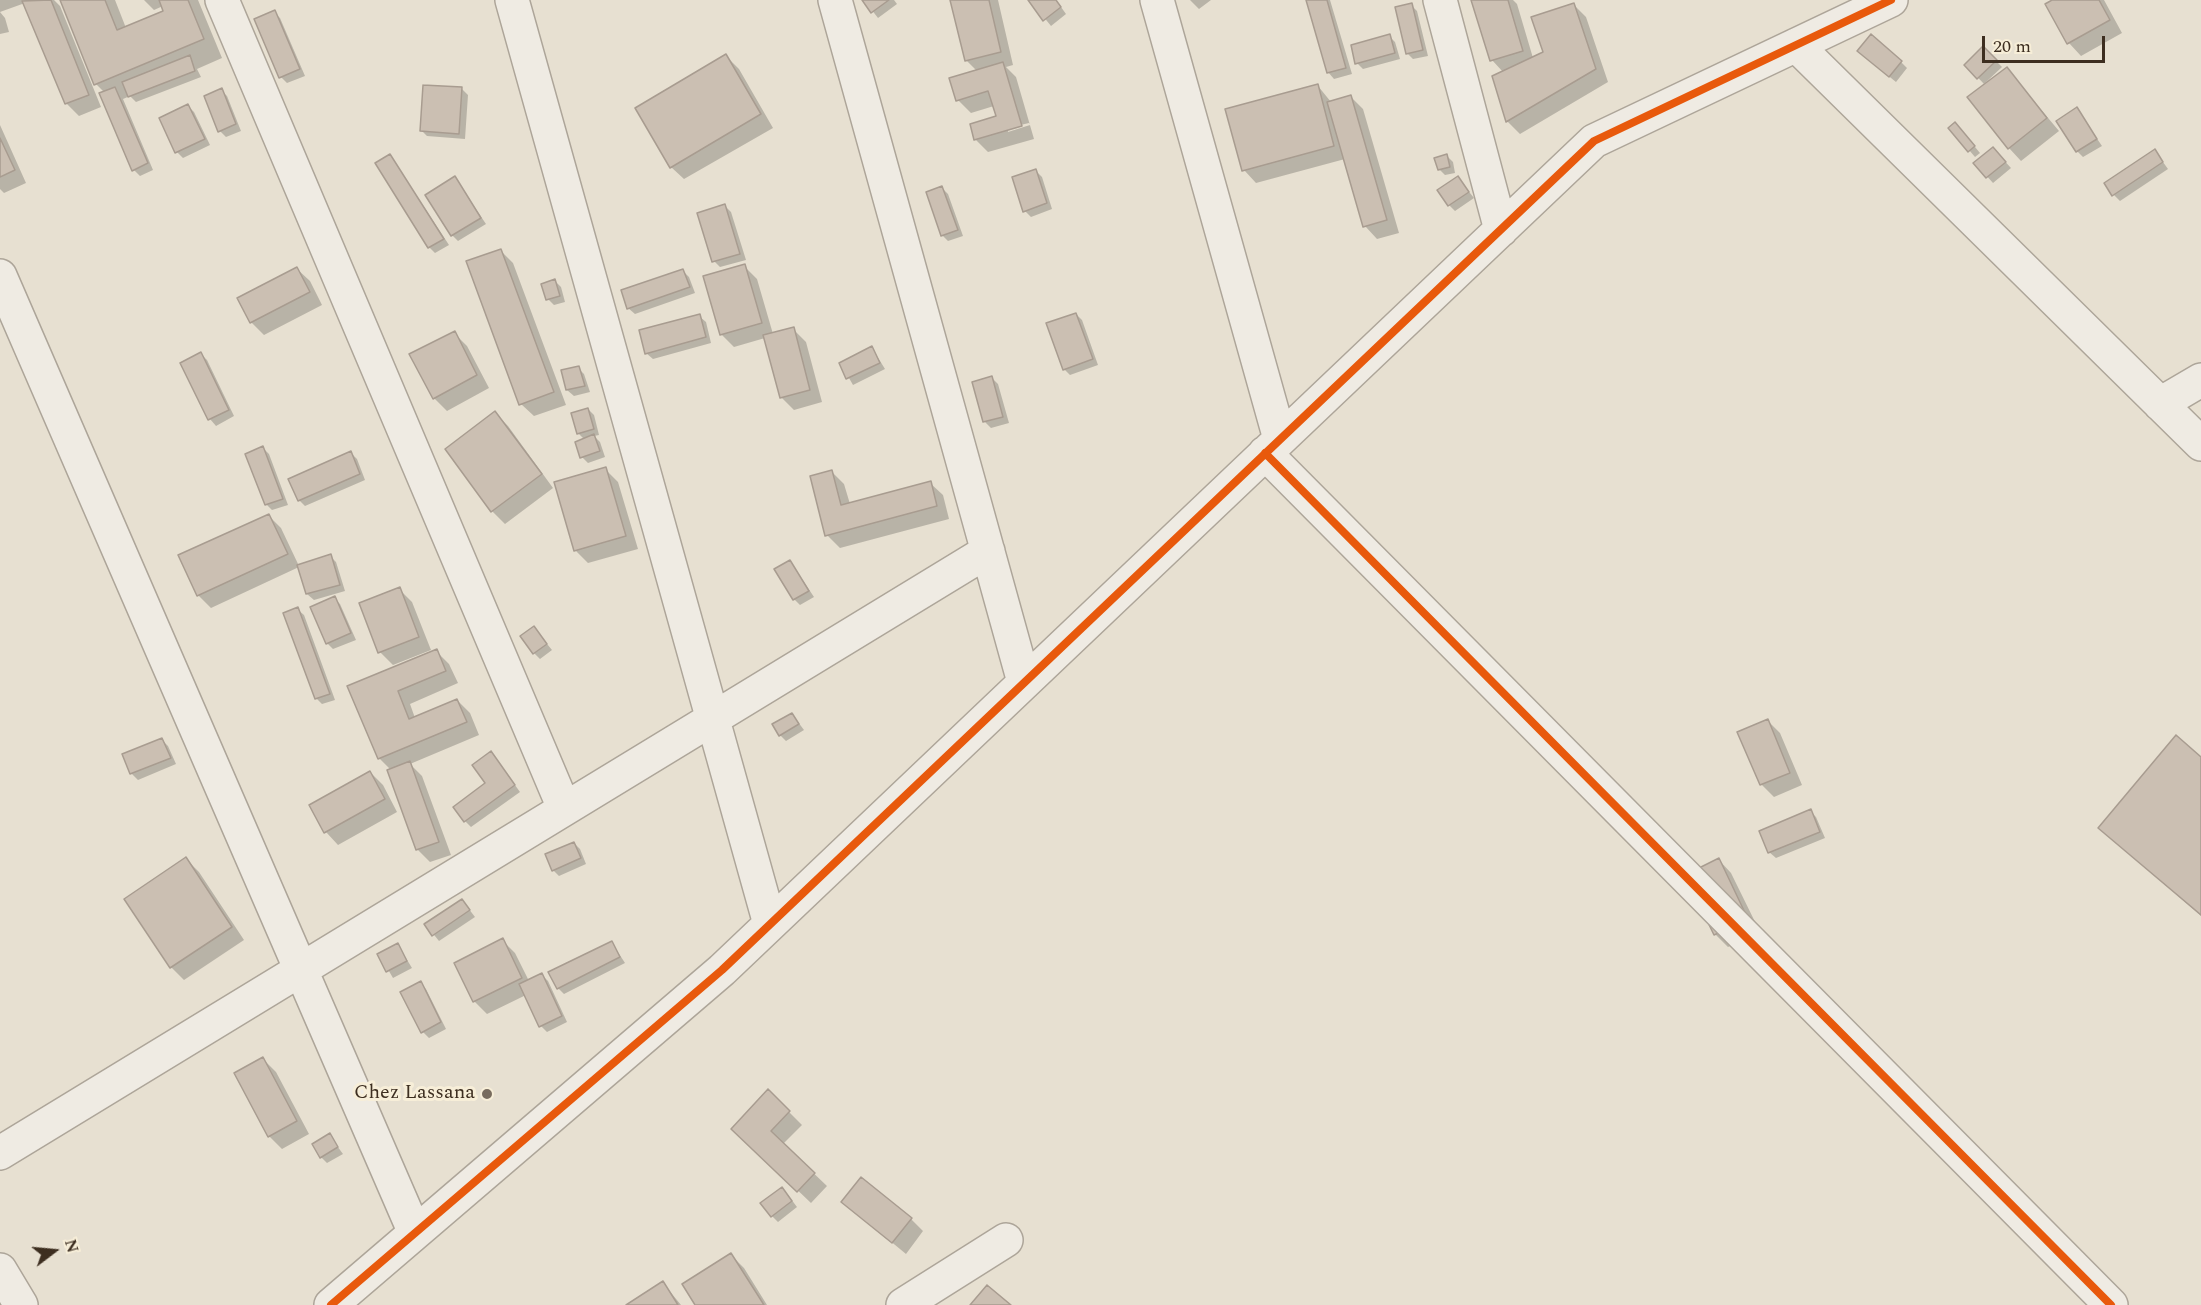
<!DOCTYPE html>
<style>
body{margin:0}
#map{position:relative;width:2201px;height:1305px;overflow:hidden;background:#e7e0d1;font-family:Spectral,serif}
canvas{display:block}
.north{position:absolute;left:24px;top:1221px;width:60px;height:60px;-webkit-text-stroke:4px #f7eed8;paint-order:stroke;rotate:74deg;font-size:16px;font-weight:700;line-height:24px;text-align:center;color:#3d2e20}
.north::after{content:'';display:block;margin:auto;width:21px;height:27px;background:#3d2e20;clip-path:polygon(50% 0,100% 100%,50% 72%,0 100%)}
.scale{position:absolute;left:1982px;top:36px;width:123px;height:27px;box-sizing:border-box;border:3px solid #3d2e20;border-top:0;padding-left:8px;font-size:18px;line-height:21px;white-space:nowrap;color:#3d2e20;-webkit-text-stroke:4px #f7eed8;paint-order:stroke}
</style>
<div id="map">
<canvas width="2201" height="1305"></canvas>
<div class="north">N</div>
<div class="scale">20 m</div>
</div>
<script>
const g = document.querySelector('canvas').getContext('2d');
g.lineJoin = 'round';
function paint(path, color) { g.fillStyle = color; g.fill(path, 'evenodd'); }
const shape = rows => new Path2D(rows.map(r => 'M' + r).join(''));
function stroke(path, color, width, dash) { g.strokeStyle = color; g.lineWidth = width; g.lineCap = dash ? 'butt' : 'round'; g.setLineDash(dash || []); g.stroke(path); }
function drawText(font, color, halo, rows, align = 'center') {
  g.font = font + ' Spectral,serif'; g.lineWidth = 6; g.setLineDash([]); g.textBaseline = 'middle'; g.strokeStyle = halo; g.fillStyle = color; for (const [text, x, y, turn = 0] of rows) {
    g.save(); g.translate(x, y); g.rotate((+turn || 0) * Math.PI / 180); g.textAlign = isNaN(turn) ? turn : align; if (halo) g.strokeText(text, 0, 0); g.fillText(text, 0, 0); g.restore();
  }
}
const shadow = shape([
 [0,0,54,0,60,6,101,107,79,116,66,103,25,3,0,12],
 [62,0,115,0,126,28,165,12,163,6,154,10,144,0,198,0,222,58,197,69,201,77,136,102,130,96,123,99,153,170,140,176,134,170,104,92,96,84],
 [864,0,894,0,897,4,878,18],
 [952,0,998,0,1013,65,1006,67,1016,77,1034,139,988,152,975,139,998,117,994,106,971,113,958,100,978,72,966,60],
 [1029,123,1030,125,1008,132,1008,128],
 [1030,0,1056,0,1066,14,1051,26],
 [1190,0,1211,0,1199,9],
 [1307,0,1330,0,1352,74,1334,79,1328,72],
 [1476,0,1513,0,1517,4,1533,58,1544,52,1573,4,1586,17,1608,82,1520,134,1507,121,1503,72,1492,60],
 [2055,0,2104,0,2122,33,2081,56,2069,43],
 [1411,5,1417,11,1428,56,1413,59,1407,53],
 [0,12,5,18,9,32,0,34],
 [274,12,280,18,305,76,287,83,281,77],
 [1389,36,1395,42,1400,59,1363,69,1357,63],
 [1983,48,2002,67,1984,84,1966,65],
 [726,56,739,69,773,128,684,179,671,167],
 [1865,57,1901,62,1907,68,1896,82],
 [2007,69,2059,131,2021,161,2009,148],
 [1318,86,1331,102,1350,96,1363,109,1399,233,1377,239,1365,226,1345,159,1256,183,1244,170],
 [462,89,468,95,465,139,427,136,421,130],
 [221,90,227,96,241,131,226,137,220,131],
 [188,106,194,112,210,145,183,158,177,152],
 [2077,109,2102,146,2083,157,2077,151],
 [0,125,26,183,4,193,0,189],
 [1950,128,1961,130,1980,153,1975,157],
 [2155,151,2168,169,2120,201,2114,195],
 [390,155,449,245,435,253,429,247],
 [1999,155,2011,168,1993,183,1976,164],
 [1447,156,1453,162,1455,173,1445,175,1439,169],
 [1036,171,1042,177,1052,209,1031,217,1025,211],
 [455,178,486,224,458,241,452,235],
 [1458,178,1474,198,1455,211,1449,205],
 [942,188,948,194,963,236,948,241,942,235],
 [725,206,731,212,746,260,720,267,714,261],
 [500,250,513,263,566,405,534,416,521,404],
 [744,266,757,279,773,334,793,329,806,342,822,402,794,410,781,397,765,338,734,347,721,334],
 [297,269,310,281,322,305,264,335,251,322],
 [683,271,689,277,695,293,635,314,628,308],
 [555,281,561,287,565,302,554,305,548,299],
 [1076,314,1082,320,1098,365,1070,375,1064,369],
 [699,316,706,322,711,343,653,359,646,353],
 [454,333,467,346,489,388,447,411,434,398],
 [872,348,885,369,853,385,841,364],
 [201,354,207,360,234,416,216,426,210,419,182,363],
 [578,368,584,374,590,392,574,396,567,390],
 [992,378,998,384,1009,423,991,428,985,422,974,383],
 [588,409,594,415,599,435,594,436,600,442,605,457,588,463,582,457,585,440,578,433],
 [495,413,508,426,553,488,505,524,492,511,447,450],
 [263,448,269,454,288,505,272,510,266,504],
 [351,453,357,459,365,480,305,506,299,500],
 [605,469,618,482,638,549,588,563,576,551,555,483],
 [832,472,844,484,850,504,930,483,943,495,949,519,840,548,827,535],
 [269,516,281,528,299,566,330,556,336,562,345,591,314,600,307,594,299,567,211,608,198,595],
 [790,561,814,597,800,605,794,599],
 [399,589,412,602,431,650,393,665,380,652],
 [334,598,340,604,356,640,333,649,327,643],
 [297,609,304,615,335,700,322,704,316,698],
 [534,628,552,650,540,659,534,653],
 [436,651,449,664,458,683,410,704,415,718,457,700,470,713,479,735,410,764,422,776,451,855,430,862,417,849,391,770,379,758,349,687],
 [792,714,804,730,786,741,780,735],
 [1767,720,1780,733,1802,785,1774,797,1761,784],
 [162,740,168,746,176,764,138,780,131,773,124,755],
 [496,759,520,792,471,827,465,821,488,783],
 [2201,759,2201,916,2100,828],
 [370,772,383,785,397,812,338,845,326,832],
 [1810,811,1816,817,1825,838,1776,858,1769,852],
 [574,843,580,849,586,864,559,876,553,870],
 [186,859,199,872,244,940,184,980,171,967],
 [1719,860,1731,873,1760,932,1728,947,1716,935,1687,875],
 [462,900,475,917,439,941,426,925],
 [502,940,515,953,529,981,542,975,548,981,567,1022,547,1032,541,1026,526,995,487,1014,474,1001],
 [612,943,625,963,564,994,558,988],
 [398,945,412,968,393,978,379,954],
 [420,983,426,989,446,1029,429,1038,423,1032],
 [263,1059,276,1072,309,1134,282,1149,269,1136],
 [768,1091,802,1125,783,1144,827,1186,811,1203,746,1141],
 [329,1135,343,1154,327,1163,321,1157],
 [788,1195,797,1207,778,1222,772,1216],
 [843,1202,911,1219,923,1231,906,1254],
 [731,1255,744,1268,767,1305,697,1305],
 [663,1283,681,1305,629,1305]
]);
const building = shape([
 [51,0,89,95,65,104,22,1,51,0],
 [60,0,105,0,117,30,163,11,159,0,188,0,204,39,94,85,60,0],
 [862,0,889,0,871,13,862,0],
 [950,0,989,0,1001,52,965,61,950,0],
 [1028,0,1056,0,1061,7,1043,21,1028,0],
 [1306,0,1327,0,1346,68,1327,73,1306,0],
 [1471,0,1508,0,1523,51,1490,61,1471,0],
 [2052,0,2099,0,2110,20,2067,44,2045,4,2052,0],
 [1412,3,1423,50,1406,54,1395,7,1412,3],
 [1574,3,1596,69,1506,122,1492,76,1543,52,1531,17,1574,3],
 [275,10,300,69,279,78,254,19,275,10],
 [1390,34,1395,53,1355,64,1351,45,1390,34],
 [1871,34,1902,61,1889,77,1857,51,1871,34],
 [1983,46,1997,60,1977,79,1964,65,1983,46],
 [726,54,761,114,670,168,635,108,726,54],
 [190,55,195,71,128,97,122,82,190,55],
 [1003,62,1022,126,974,140,970,124,996,116,988,91,956,101,949,78,1003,62],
 [2007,67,2047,118,2008,149,1967,97,2007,67],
 [1318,84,1334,146,1242,171,1225,109,1318,84],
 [423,85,462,87,459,134,420,131,423,85],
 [115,87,148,163,132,171,99,93,115,87],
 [222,88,236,124,218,132,204,96,222,88],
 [1351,95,1387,220,1363,227,1327,102,1351,95],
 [188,104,205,139,175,153,159,118,188,104],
 [2077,107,2097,139,2076,152,2056,121,2077,107],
 [1955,122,1975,146,1968,152,1948,128,1955,122],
 [0,138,15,170,0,177,0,138],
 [1993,147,2006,162,1986,178,1973,163,1993,147],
 [2155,149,2163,162,2112,196,2104,183,2155,149],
 [390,154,444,239,428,248,375,163,390,154],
 [1447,154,1450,167,1438,170,1434,158,1447,154],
 [1036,169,1047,203,1023,212,1012,177,1036,169],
 [455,176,481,218,451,236,425,195,455,176],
 [1458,176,1469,192,1448,206,1437,190,1458,176],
 [942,186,958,230,941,236,926,192,942,186],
 [725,204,740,254,712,262,697,213,725,204],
 [501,249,554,392,519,405,466,261,501,249],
 [745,264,762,323,720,335,703,276,745,264],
 [297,267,310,292,250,323,237,298,297,267],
 [683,269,690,287,627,309,621,290,683,269],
 [555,279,560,296,546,300,541,284,555,279],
 [1076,313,1093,359,1063,370,1046,323,1076,313],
 [700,314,706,337,645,354,639,330,700,314],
 [794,327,810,390,780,398,763,335,794,327],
 [455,331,477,375,433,399,409,354,455,331],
 [872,346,880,363,846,379,839,363,872,346],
 [201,352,229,410,208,420,180,363,201,352],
 [579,366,585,386,566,390,561,370,579,366],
 [992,376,1003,417,983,422,972,382,992,376],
 [588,408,594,429,577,434,571,413,588,408],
 [495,411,542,474,491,512,445,449,495,411],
 [594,434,600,451,580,458,575,442,594,434],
 [263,446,283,499,265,505,245,454,263,446],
 [351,451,360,474,298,501,288,479,351,451],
 [606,467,626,536,574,551,554,482,606,467],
 [832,470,841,505,931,481,937,506,825,536,810,476,832,470],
 [269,514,288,554,197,596,178,555,269,514],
 [331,554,340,585,306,594,297,565,331,554],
 [790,560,809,591,793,600,774,569,790,560],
 [400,587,419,637,378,653,359,603,400,587],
 [335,596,351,633,326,644,310,607,335,596],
 [298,607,330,694,315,699,283,613,298,607],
 [534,626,547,644,533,654,520,636,534,626],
 [437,649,446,671,398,691,409,719,457,699,467,722,378,759,347,686,437,649],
 [792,713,799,724,779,736,772,724,792,713],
 [1768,719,1790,773,1760,785,1737,732,1768,719],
 [2176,735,2201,757,2201,915,2098,828,2176,735],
 [162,738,171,758,130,774,122,754,162,738],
 [491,751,515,785,464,822,453,807,485,783,472,765,491,751],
 [410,761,439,842,416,850,387,770,410,761],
 [370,771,385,799,324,833,309,805,370,771],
 [1811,809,1820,832,1768,853,1759,831,1811,809],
 [574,842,581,858,552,871,545,854,574,842],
 [186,857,232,927,170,968,124,899,186,857],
 [1719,858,1748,919,1714,935,1685,875,1719,858],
 [462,899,470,910,432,936,424,924,462,899],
 [503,938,522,978,473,1002,454,963,503,938],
 [612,941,620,957,557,989,548,972,612,941],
 [398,943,407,961,386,972,377,954,398,943],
 [542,973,562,1016,539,1027,519,984,542,973],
 [421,981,441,1022,421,1033,400,992,421,981],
 [263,1057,297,1121,268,1137,234,1073,263,1057],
 [768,1089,790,1111,771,1131,815,1173,797,1192,731,1129,768,1089],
 [330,1133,338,1147,320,1158,312,1144,330,1133],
 [861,1177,912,1218,892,1243,841,1202,861,1177],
 [782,1187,792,1201,771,1217,760,1203,782,1187],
 [731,1253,764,1305,695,1305,682,1284,731,1253],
 [663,1281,678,1305,626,1305,663,1281],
 [987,1285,1011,1305,970,1305,987,1285]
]);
const minor = shape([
 [222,0,564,808],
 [512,0,770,924],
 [835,0,1024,682],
 [1157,0,1280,439],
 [1440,0,1501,230],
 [1796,45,2201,444],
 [0,276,415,1233],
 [2160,404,2201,380],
 [1265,453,2111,1305],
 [0,1153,988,551],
 [0,1270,21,1305],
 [331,1305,722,970,1594,141,1891,0],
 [903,1305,1006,1240]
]);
const cycleway = shape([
 [1265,453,2111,1305],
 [331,1305,722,970,1594,141,1891,0]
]);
const markers = [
 [487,1094,6,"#786c5e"]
];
const poiNames = [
 ["Chez Lassana",475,1094]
];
paint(shadow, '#0003');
paint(building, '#cbbfb2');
stroke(building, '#a89c90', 1.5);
stroke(minor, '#ada599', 36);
stroke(minor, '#efebe3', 33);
stroke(cycleway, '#e8590c', 8);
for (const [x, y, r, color] of markers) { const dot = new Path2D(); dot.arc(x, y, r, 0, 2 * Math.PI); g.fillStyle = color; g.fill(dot); stroke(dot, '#f7eed8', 2); }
drawText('20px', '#3d2e20', '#f7eed8', poiNames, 'right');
</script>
